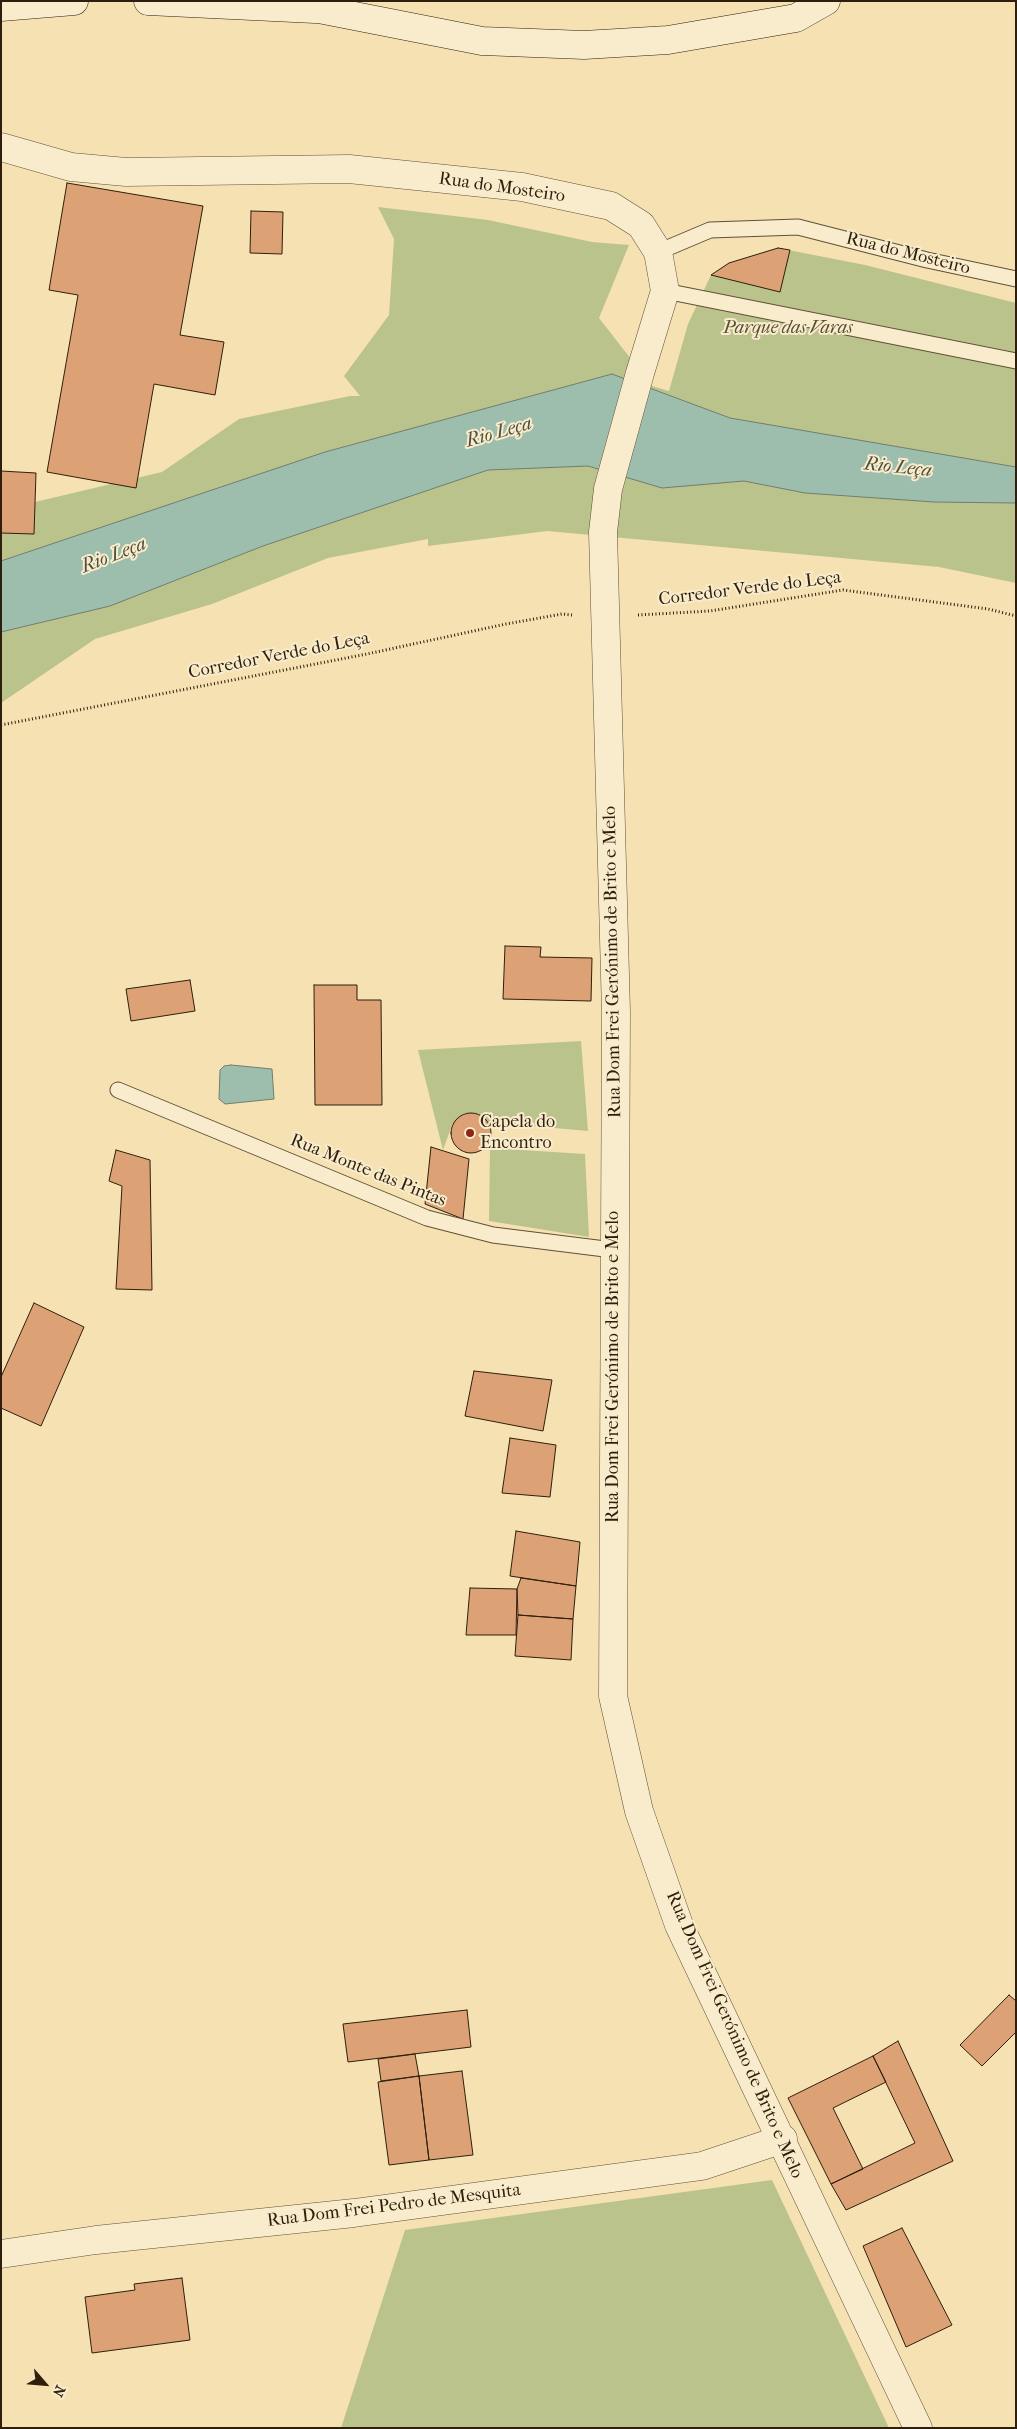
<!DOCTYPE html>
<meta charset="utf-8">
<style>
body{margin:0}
#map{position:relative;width:1017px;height:2429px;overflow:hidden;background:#f6e1b2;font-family:"IM FELL French Canon",serif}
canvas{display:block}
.frame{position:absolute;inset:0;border:2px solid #2e1f0c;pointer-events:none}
.north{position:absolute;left:20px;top:2359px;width:50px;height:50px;-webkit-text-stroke:4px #f9eccd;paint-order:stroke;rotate:117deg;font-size:14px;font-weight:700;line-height:20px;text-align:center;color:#2e1f0c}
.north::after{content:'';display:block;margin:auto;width:18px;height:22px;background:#2e1f0c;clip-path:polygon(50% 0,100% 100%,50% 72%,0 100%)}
</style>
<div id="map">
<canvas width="1017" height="2429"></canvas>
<div class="frame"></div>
<div class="north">N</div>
</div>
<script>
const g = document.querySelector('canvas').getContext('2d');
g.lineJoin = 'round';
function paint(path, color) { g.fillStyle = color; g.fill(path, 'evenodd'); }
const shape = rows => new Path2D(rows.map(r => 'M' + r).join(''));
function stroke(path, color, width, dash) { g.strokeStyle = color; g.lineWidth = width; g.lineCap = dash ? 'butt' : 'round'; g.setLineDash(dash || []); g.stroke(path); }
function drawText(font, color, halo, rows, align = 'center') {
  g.font = font + ' "IM FELL French Canon",serif'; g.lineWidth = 4; g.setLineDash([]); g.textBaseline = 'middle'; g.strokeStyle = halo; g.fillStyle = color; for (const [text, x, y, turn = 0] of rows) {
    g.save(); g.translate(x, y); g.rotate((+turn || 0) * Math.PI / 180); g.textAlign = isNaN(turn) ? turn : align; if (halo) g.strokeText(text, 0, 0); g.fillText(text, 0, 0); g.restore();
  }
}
const green = shape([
 [378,207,488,220,592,242,629,245,599,318,652,386,669,391,688,324,711,275,729,263,778,248,865,265,1016,303,1016,583,939,567,547,531,428,546,428,539,328,558,212,604,95,639,1,703,1,508,18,506,162,472,239,419,350,396,360,396,344,376,389,315,394,239],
 [581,1041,588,1131,488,1122,478,1114,465,1113,452,1125,443,1150,418,1050],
 [490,1148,585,1154,589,1237,489,1221],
 [772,2180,889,2428,341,2428,405,2230]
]);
const water = shape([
 [612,374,730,418,1016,467,1016,503,934,502,805,493,744,481,662,488,588,466,488,470,263,546,110,606,1,632,1,561,325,452,612,374],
 [231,1065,272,1069,274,1099,225,1104,219,1099,220,1070,224,1066,231,1065]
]);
const building = shape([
 [67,183,203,206,180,335,224,342,215,395,154,384,136,488,47,472,78,295,49,290,67,183],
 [251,211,283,212,282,254,250,253,251,211],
 [778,248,790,250,780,292,711,275,729,263,778,248],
 [1,471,36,473,34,534,1,533,1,471],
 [505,946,541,947,540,957,592,958,591,1001,503,999,505,946],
 [190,980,195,1011,131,1021,126,989,190,980],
 [314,985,357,985,357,1000,381,1000,382,1105,315,1105,314,985],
 '451 1133a20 20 0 1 1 40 0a20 20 0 1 1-40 0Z',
 [431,1147,469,1159,463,1219,425,1204,431,1147],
 [116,1150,150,1160,152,1290,116,1289,122,1186,109,1181,116,1150],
 [34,1303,84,1327,41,1426,1,1408,1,1377,34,1303],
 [474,1371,552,1380,543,1431,465,1416,474,1371],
 [510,1438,556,1445,550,1497,502,1493,510,1438],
 [516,1531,580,1542,576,1586,510,1576,516,1531],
 [521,1578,576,1586,573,1619,518,1615,517,1589,521,1578],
 [470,1588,517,1589,516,1635,466,1635,470,1588],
 [518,1615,573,1619,571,1660,515,1656,518,1615],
 [1009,1995,1016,2001,1016,2032,982,2066,960,2045,1009,1995],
 [467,2010,471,2047,348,2062,343,2024,467,2010],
 [898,2041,953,2161,846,2210,831,2184,915,2143,873,2056,898,2041],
 [415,2054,419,2076,381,2081,378,2059,415,2054],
 [873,2056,886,2082,833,2108,863,2169,831,2184,788,2098,873,2056],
 [462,2071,473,2155,429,2160,419,2076,462,2071],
 [419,2076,429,2160,389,2165,378,2082,419,2076],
 [902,2228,952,2325,906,2347,863,2246,902,2228],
 [182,2278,190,2340,92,2353,85,2297,135,2290,134,2284,182,2278]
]);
const path = shape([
 [638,615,710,611,843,590,988,609,1016,616],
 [1,725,367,654,506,624,562,614,572,615]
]);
const lane = shape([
 [658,252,710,230,798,227,927,260,1016,279],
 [665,291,1016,361],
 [118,1090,427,1218,493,1235,613,1250]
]);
const street = shape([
 [1,147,71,167,126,172,349,169,522,187,611,206,641,225,658,252,665,291,640,373,608,489,603,532,616,1012,613,1696,639,1811,679,1925,918,2428],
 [1,2254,96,2240,354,2213,702,2166,783,2139]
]);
const secondary = shape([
 [148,1,315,9],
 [296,1,319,9,482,41,584,45,668,40,796,18,826,1],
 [1,7,74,1]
]);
const markers = [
 [470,1133,5,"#8f2418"]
];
const streetNames = [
 ["Rua do Mosteiro",502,188,8],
 ["Rua do Mosteiro",908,254,14],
 ["Corredor Verde do Leça",750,589,-7],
 ["Corredor Verde do Leça",279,656,-11],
 ["Rua Dom Frei Gerónimo de Brito e Melo",613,962,-91],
 ["Rua Monte das Pintas",368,1171,22],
 ["Rua Dom Frei Gerónimo de Brito e Melo",614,1367,-90],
 ["Rua Dom Frei Gerónimo de Brito e Melo",734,2035,66],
 ["Rua Dom Frei Pedro de Mesquita",394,2206,-7]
];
const parkNames = [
 ["Parque das Varas",788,329]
];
const poiNames = [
 ["Capela do",480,1123],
 ["Encontro",480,1144]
];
const waterNames = [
 ["Rio Leça",499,433,-16],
 ["Rio Leça",898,468,6],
 ["Rio Leça",114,556,-21]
];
paint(green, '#bbc38d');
paint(water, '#9dbead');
stroke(water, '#717e6d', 1);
paint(building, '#dca175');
stroke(building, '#2e1f0c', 1);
stroke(lane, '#605036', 17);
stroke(street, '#605036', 29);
stroke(secondary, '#2e1f0c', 29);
stroke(path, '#2e1f0c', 3, [1, 2.5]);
stroke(lane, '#f9eccd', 15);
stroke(street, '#f9eccd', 28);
stroke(secondary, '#f9eccd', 28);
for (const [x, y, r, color] of markers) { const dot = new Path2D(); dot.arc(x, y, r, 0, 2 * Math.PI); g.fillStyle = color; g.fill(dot); stroke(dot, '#f9eccd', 2); }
drawText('18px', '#2e1f0c', '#f9eccd', streetNames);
drawText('italic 18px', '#585033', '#f9eccd', parkNames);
drawText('18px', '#2e1f0c', '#f9eccd', poiNames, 'left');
drawText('italic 19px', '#4f4f3c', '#f9eccd', waterNames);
</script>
